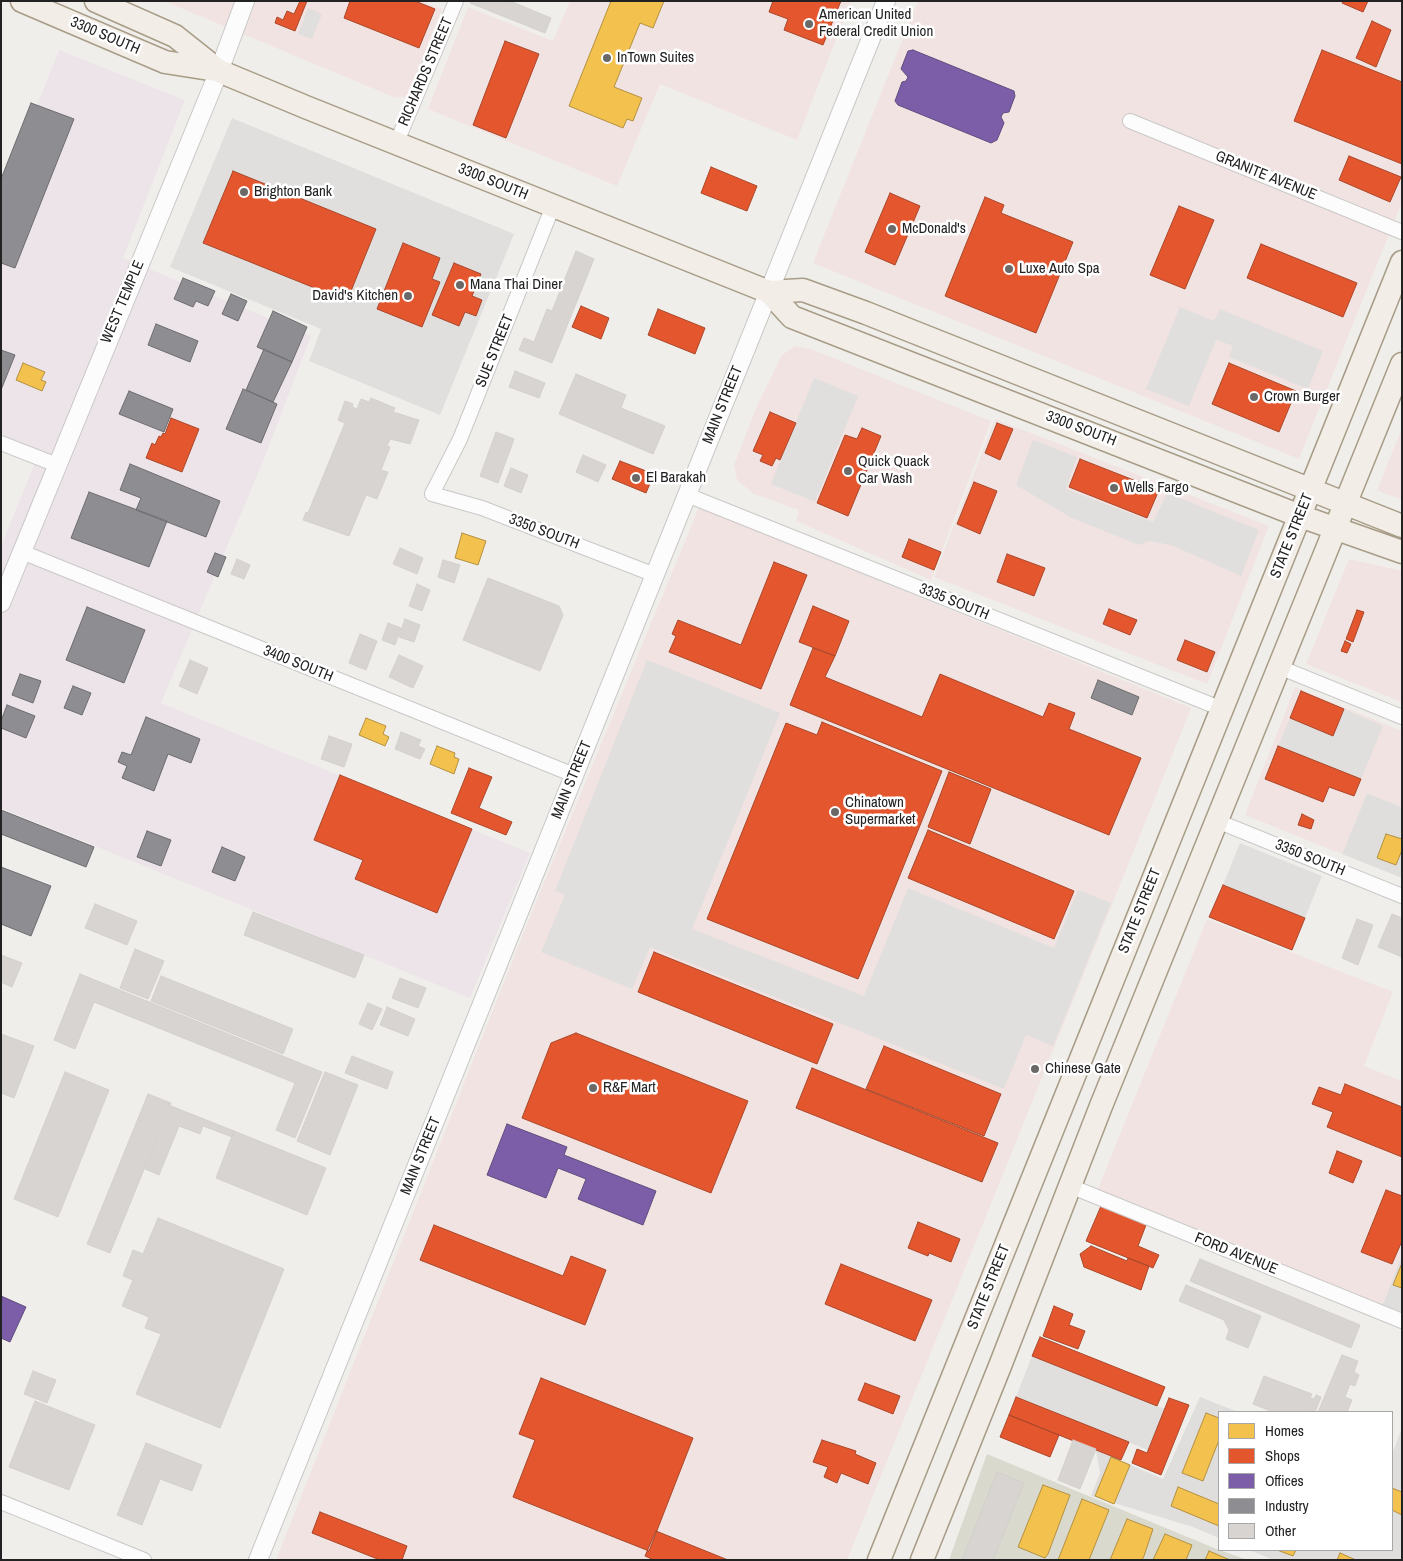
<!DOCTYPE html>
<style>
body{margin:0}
#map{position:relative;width:1403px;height:1561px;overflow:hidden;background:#f0eeeb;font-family:"Archivo Narrow",sans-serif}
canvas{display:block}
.frame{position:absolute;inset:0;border:2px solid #222;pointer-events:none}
.legend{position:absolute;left:1218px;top:1411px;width:175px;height:140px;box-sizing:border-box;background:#fff;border:1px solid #a7a7a7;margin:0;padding:6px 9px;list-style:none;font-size:15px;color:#222}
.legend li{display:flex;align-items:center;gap:10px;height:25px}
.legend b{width:25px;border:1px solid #a7a7a7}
</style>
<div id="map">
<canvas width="1403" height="1561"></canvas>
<div class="frame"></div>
<ul class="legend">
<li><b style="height:14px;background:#f2c14e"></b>Homes</li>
<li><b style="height:14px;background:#e4572e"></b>Shops</li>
<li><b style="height:14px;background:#7b5ea7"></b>Offices</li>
<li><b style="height:14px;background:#8d8d92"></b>Industry</li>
<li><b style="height:14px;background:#d7d4d2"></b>Other</li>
</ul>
</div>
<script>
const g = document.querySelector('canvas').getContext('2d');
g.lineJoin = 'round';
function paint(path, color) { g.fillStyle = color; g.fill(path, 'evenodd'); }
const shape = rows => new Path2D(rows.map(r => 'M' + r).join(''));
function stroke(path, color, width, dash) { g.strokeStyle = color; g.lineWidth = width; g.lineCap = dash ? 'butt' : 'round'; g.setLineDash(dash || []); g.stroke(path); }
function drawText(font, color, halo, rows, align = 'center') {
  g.font = font + ' "Archivo Narrow",sans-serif'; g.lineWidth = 5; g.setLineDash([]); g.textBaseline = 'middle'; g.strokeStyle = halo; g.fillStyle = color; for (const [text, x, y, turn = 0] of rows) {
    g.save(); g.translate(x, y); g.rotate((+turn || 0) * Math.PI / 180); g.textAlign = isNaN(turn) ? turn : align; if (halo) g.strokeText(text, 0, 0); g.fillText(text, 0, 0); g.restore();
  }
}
const residential = shape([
 [1367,793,1402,807,1402,878,1342,854],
 [1402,1255,1402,1314,1382,1306],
 [1200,1397,1238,1412,1219,1412,1219,1538,1193,1527,1091,1496,1100,1473,1096,1450,1163,1479],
 [1402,1428,1402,1560,1274,1560,1249,1550,1392,1550,1392,1454]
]);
const commercial = shape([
 [164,1,421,1,442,9,408,96,396,98],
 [570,1,851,1,797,140,660,84,617,186,428,109,468,7,553,41],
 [918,1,1402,1,1402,202,1299,459,813,263],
 [795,346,811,349,991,421,931,580,796,521,799,510,754,494,737,480,734,465,757,406,782,355],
 [995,419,1269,526,1207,684,934,577],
 [1402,428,1402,500,1377,490],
 [699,507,1191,708,1136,845,847,1560,276,1560,527,924],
 [1349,559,1402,571,1402,702,1306,664],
 [1295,687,1402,731,1402,807,1367,793,1342,854,1245,815],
 [1207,919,1393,992,1364,1066,1402,1081,1402,1255,1382,1306,1098,1189]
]);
const industrial = shape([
 [59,50,185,100,123,258,311,336,264,459,161,703,530,853,470,998,1,808,1,546,40,450,1,434,1,196]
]);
const construction = shape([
 [987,1454,1219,1550,1248,1560,949,1560]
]);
const parking = shape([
 [308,8,322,14,312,39,298,34],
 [232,118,514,234,440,415,309,361,321,329,170,267],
 [1180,307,1214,321,1220,309,1323,351,1308,389,1229,357,1233,346,1216,340,1189,406,1146,389],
 [814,378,858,396,815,502,771,484],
 [1033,440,1077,457,1066,489,1153,522,1167,493,1259,530,1241,576,1171,545,1149,541,1139,545,1072,518,1016,485],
 [647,660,780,713,692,929,864,996,908,888,1054,948,1078,890,1111,903,1053,1046,1026,1035,1004,1089,650,947,632,989,541,952,565,895,555,891],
 [1344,709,1383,726,1361,779,1278,746,1290,718,1333,736],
 [1240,843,1322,876,1305,918,1223,885],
 [1032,1356,1165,1409,1148,1450,1016,1397]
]);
const homes = shape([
 [611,1,664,1,653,28,640,23,614,87,642,98,633,121,627,119,623,128,569,106,611,1],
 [23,363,45,372,41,380,46,382,42,391,16,380,23,363],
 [462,533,486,541,478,565,455,558,462,533],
 [366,718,386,726,383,734,389,737,385,746,359,735,366,718],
 [437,746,455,753,454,757,459,759,454,774,430,764,437,746],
 [1386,834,1402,839,1402,850,1396,865,1377,858,1386,834],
 [1402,1263,1402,1288,1393,1285,1402,1263],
 [1206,1413,1219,1418,1219,1440,1203,1481,1182,1473,1206,1413],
 [1111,1457,1130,1465,1114,1504,1095,1496,1111,1457],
 [1043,1485,1070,1495,1048,1554,1045,1558,1018,1547,1043,1485],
 [1178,1487,1219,1504,1219,1526,1171,1506,1178,1487],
 [1392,1488,1402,1492,1402,1515,1392,1510,1392,1488],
 [1082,1499,1109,1510,1089,1560,1058,1560,1082,1499],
 [1127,1519,1153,1529,1144,1556,1142,1560,1110,1560,1127,1519],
 [1165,1534,1192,1545,1186,1560,1153,1560,1165,1534],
 [1277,1550,1296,1550,1293,1556,1277,1550],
 [1209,1551,1230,1560,1205,1560,1209,1551],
 [1340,1553,1356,1560,1337,1560,1340,1553]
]);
const shops = shape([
 [300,1,307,1,295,31,275,23,277,17,283,20,287,11,294,14,300,1],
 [350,1,415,1,435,9,419,48,344,18,350,1],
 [773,1,841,1,823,45,784,30,788,19,769,12,773,1],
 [1343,1,1368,1,1363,12,1342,3,1343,1],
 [1372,21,1391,30,1376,67,1356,58,1372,21],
 [505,41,539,54,506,138,473,125,505,41],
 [1322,50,1402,82,1402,164,1294,121,1322,50],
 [1349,156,1401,177,1390,202,1339,180,1349,156],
 [711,167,757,186,747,211,701,193,711,167],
 [233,171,376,229,347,301,203,243,233,171],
 [890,193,920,206,895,265,865,252,890,193],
 [985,197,1004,205,1001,213,1073,242,1036,333,945,296,985,197],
 [1179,206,1214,220,1185,289,1150,275,1179,206],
 [403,243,440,258,432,279,440,282,422,327,377,309,403,243],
 [1261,244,1357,283,1343,317,1247,278,1261,244],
 [454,263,481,274,472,296,482,300,476,316,465,312,459,326,432,315,454,263],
 [581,306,609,318,601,339,572,327,581,306],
 [658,309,705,328,695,354,648,335,658,309],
 [1229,363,1296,391,1279,432,1212,404,1229,363],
 [770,412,796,423,780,460,776,458,772,466,760,461,763,455,753,451,770,412],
 [171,418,199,429,182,472,146,458,152,443,155,445,159,436,161,437,163,433,165,434,171,418],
 [997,423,1013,429,1000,460,985,453,997,423],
 [862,428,881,436,848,516,817,503,845,435,857,439,862,428],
 [1080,459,1159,490,1147,518,1069,487,1080,459],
 [620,461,654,474,646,493,612,479,620,461],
 [974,482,997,491,980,534,957,524,974,482],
 [909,539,941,552,934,570,902,557,909,539],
 [1007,554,1045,568,1034,596,997,582,1007,554],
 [774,562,807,575,761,689,669,652,676,636,672,634,678,620,741,645,774,562],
 [813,606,849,621,835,656,799,642,813,606],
 [1109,609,1137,620,1130,635,1103,624,1109,609],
 [1357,610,1364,612,1353,642,1346,639,1357,610],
 [1185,640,1215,652,1207,672,1177,660,1185,640],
 [1345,641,1351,644,1347,653,1341,651,1345,641],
 [813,648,835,656,825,677,922,717,940,674,1043,717,1049,703,1075,713,1069,729,1141,758,1109,835,790,705,813,648],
 [1301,691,1344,709,1333,736,1290,718,1301,691],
 [822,722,942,771,858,979,707,919,786,723,817,735,822,722],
 [1278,746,1361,779,1354,796,1329,787,1323,802,1265,779,1278,746],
 [469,768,492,777,479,808,512,822,506,835,451,813,469,768],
 [949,772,991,789,970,844,928,827,949,772],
 [340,775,472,829,437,913,355,879,363,860,314,840,340,775],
 [1302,814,1314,820,1311,829,1298,825,1302,814],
 [928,830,1074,891,1054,939,908,878,928,830],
 [1223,885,1305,918,1292,950,1209,917,1223,885],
 [654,952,833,1024,817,1064,638,992,654,952],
 [576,1033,748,1101,711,1193,522,1118,551,1043,576,1033],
 [884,1046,1001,1094,984,1136,866,1089,884,1046],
 [812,1068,998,1143,982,1182,796,1108,812,1068],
 [1345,1084,1402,1107,1402,1157,1327,1127,1333,1112,1312,1104,1319,1087,1341,1095,1345,1084],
 [1337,1151,1362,1161,1353,1183,1329,1173,1337,1151],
 [1386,1190,1402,1196,1402,1241,1392,1264,1361,1252,1386,1190],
 [1101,1206,1146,1225,1138,1246,1159,1255,1153,1268,1086,1241,1101,1206],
 [918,1222,960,1239,951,1262,929,1253,928,1256,908,1248,918,1222],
 [434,1225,563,1276,571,1256,606,1270,585,1325,420,1260,434,1225],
 [1091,1246,1127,1261,1128,1258,1149,1266,1141,1290,1084,1267,1080,1254,1091,1246],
 [841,1264,932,1300,915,1341,825,1304,841,1264],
 [1054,1306,1073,1314,1069,1325,1085,1331,1078,1349,1043,1336,1054,1306],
 [1040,1337,1165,1387,1157,1406,1032,1356,1040,1337],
 [541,1378,693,1438,649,1551,513,1497,535,1440,519,1434,541,1378],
 [865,1383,900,1396,893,1414,858,1400,865,1383],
 [1016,1397,1129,1442,1121,1460,1009,1415,1016,1397],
 [1169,1398,1189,1405,1161,1475,1132,1463,1137,1449,1147,1453,1169,1398],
 [1009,1415,1059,1435,1050,1457,1000,1437,1009,1415],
 [822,1440,856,1451,855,1454,876,1463,868,1484,841,1473,837,1483,824,1477,828,1467,813,1462,822,1440],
 [320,1512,407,1546,402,1560,380,1560,312,1533,320,1512],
 [656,1531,728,1560,654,1560,645,1556,656,1531]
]);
const offices = shape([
 [913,50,1014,91,1015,96,1009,112,1003,113,1001,117,1004,123,997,140,991,143,898,105,895,101,902,82,906,81,908,77,901,69,908,51,913,50],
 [507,1124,567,1147,564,1155,656,1191,643,1225,578,1199,586,1179,558,1168,546,1198,487,1175,507,1124],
 [1,1296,26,1307,10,1342,1,1338,1,1296]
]);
const industry = shape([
 [31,103,74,119,15,268,1,263,1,179,31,103],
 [183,278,215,291,208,306,196,301,193,307,174,299,183,278],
 [231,294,247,301,238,321,222,314,231,294],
 [273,311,307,327,292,362,257,347,273,311],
 [156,324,198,341,190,362,148,345,156,324],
 [264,349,292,362,273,402,246,390,264,349],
 [1,350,15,355,1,390,1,350],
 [243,389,277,404,261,443,226,429,243,389],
 [129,391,173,409,164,432,119,414,129,391],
 [130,464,220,501,206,537,136,510,141,498,120,490,130,464],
 [89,492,167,521,149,567,71,538,89,492],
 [215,553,226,557,218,577,207,572,215,553],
 [87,607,145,630,124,683,66,660,87,607],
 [20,674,41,681,33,703,12,695,20,674],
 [1098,680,1139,697,1132,715,1091,698,1098,680],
 [73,686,91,693,82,715,64,708,73,686],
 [7,705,35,716,26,738,1,728,1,721,7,705],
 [146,717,200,739,191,763,168,754,154,791,122,778,127,766,118,762,122,752,131,755,146,717],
 [1,810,94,847,86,867,1,834,1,810],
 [147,831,171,840,161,866,137,857,147,831],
 [222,847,245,857,235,881,212,872,222,847],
 [1,867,51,886,31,936,1,924,1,867]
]);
const building = shape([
 [471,1,510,1,551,18,545,33,470,3,471,1],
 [576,251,594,259,552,363,519,350,524,338,534,342,547,309,552,311,576,251],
 [515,371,545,383,539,398,509,387,515,371],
 [576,374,626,395,621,408,665,426,653,454,559,414,576,374],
 [371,398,395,408,393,412,419,420,410,444,390,439,387,446,390,447,381,470,388,472,377,499,366,495,349,536,303,520,306,512,308,513,345,423,338,420,345,401,353,404,352,407,357,409,361,399,369,402,371,398],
 [496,432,514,439,498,483,480,476,496,432],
 [583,455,606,465,598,482,576,472,583,455],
 [511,468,528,475,521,493,504,486,511,468],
 [400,548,423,558,417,574,393,564,400,548],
 [237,559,250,565,244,579,231,574,237,559],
 [443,560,460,565,454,583,438,577,443,560],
 [488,578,559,606,563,615,540,671,463,640,488,578],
 [417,584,430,590,422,611,409,606,417,584],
 [405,619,420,625,414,642,399,637,405,619],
 [388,623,401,628,395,645,382,640,388,623],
 [360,634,377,641,366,670,349,663,360,634],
 [399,655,423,666,413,688,389,677,399,655],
 [190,660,208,668,197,694,179,686,190,660],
 [401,732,421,740,418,746,425,749,420,759,395,749,401,732],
 [329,736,352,744,344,767,321,759,329,736],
 [95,904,137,921,127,945,85,928,95,904],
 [253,912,364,955,355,978,244,935,253,912],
 [1392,914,1402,918,1402,957,1378,947,1392,914],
 [1357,919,1373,925,1358,965,1342,958,1357,919],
 [135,949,164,961,148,999,120,988,135,949],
 [1,955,22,963,12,987,1,982,1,955],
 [80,974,322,1072,295,1138,276,1130,295,1083,94,1002,75,1049,54,1040,80,974],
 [161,976,293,1029,283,1054,151,1001,161,976],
 [400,978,426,988,418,1008,392,998,400,978],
 [368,1003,382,1009,372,1030,359,1024,368,1003],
 [387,1007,415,1019,408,1036,380,1025,387,1007],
 [1,1034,34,1046,14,1098,1,1093,1,1034],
 [352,1056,393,1072,387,1089,345,1073,352,1056],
 [65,1072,109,1090,58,1217,14,1199,65,1072],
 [325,1072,358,1085,330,1155,297,1141,325,1072],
 [148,1094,171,1103,110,1253,87,1244,148,1094],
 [171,1106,234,1131,232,1137,203,1126,200,1134,179,1126,159,1175,145,1169,171,1106],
 [234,1131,326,1168,307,1215,216,1178,234,1131],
 [158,1218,284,1269,220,1428,136,1394,161,1334,145,1328,149,1317,122,1306,133,1280,123,1276,133,1250,143,1254,158,1218],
 [1200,1259,1360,1325,1351,1348,1190,1281,1200,1259],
 [1186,1285,1261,1316,1248,1348,1226,1339,1229,1330,1224,1320,1179,1301,1186,1285],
 [1342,1355,1358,1361,1354,1372,1359,1375,1355,1386,1350,1384,1345,1397,1352,1400,1347,1412,1318,1412,1342,1355],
 [33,1371,56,1380,47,1403,24,1394,33,1371],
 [1264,1376,1312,1394,1310,1398,1314,1399,1316,1395,1321,1397,1315,1412,1310,1410,1309,1412,1273,1412,1253,1404,1264,1376],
 [35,1401,95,1425,69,1490,9,1467,35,1401],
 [1073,1440,1096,1449,1080,1489,1058,1480,1073,1440],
 [146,1443,202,1465,192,1491,160,1479,142,1525,117,1515,146,1443],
 [997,1472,1024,1483,993,1560,962,1560,997,1472]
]);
const minor = shape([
 [1130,121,1402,232],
 [396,144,456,1],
 [553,206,460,439,432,494,482,508,655,575],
 [1,443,57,465],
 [687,495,1222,709],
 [22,552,574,775],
 [1279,667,1402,717],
 [1217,821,1402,896],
 [1070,1186,1402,1321],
 [1,1502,144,1560]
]);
const tertiary = shape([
 [1,603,219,71,245,1],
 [258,1560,886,1]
]);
const primary = shape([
 [22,1,165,62,216,70],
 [96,1,175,36,219,71,308,108,769,292,803,290,866,313,1402,526],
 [769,292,792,317,1300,516,1402,552],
 [879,1560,1402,262],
 [922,1560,1000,1366,1101,1106,1402,364]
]);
const markers = [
 [809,24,5,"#6a6968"],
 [607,58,5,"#6a6968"],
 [244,192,5,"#6a6968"],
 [892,229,5,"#6a6968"],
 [1009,269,5,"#6a6968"],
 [460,285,5,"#6a6968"],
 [408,296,5,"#6a6968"],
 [1254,397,5,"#6a6968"],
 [848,471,5,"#6a6968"],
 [636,478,5,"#6a6968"],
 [1114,488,5,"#6a6968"],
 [835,812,5,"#6a6968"],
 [1035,1069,5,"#6a6968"],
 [593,1088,5,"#6a6968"]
];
const poiNames = [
 ["American United",819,15],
 ["Federal Credit Union",819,32],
 ["InTown Suites",617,58],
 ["Brighton Bank",254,192],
 ["McDonald's",902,229],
 ["Luxe Auto Spa",1019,269],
 ["Mana Thai Diner",470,285],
 ["David's Kitchen",398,296,"right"],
 ["Crown Burger",1264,397],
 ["Quick Quack",858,462],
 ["Car Wash",858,479],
 ["El Barakah",646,478],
 ["Wells Fargo",1124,488],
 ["Chinatown",845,803],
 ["Supermarket",845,820],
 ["Chinese Gate",1045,1069],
 ["R&F Mart",603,1088]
];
const streetNames = [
 ["3300 SOUTH",105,36,23],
 ["RICHARDS STREET",426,72,-67],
 ["GRANITE AVENUE",1266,176,22],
 ["3300 SOUTH",493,182,22],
 ["WEST TEMPLE",123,302,-67],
 ["SUE STREET",495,351,-68],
 ["MAIN STREET",723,405,-68],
 ["3300 SOUTH",1081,429,21],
 ["3350 SOUTH",544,532,21],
 ["STATE STREET",1292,536,-68],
 ["3335 SOUTH",954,602,22],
 ["3400 SOUTH",298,664,22],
 ["MAIN STREET",572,780,-68],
 ["3350 SOUTH",1310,858,22],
 ["STATE STREET",1140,911,-68],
 ["MAIN STREET",421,1156,-68],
 ["FORD AVENUE",1236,1254,22],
 ["STATE STREET",989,1287,-68]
];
paint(residential, '#dfdedc');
paint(commercial, '#f1e3e1');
paint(industrial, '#ede4e9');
paint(construction, '#d9d9cd');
paint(parking, '#e0dfde');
paint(homes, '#f2c14e');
stroke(homes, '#b49141', 1);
paint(shops, '#e4572e');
stroke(shops, '#aa472a', 1);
paint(offices, '#7b5ea7');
stroke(offices, '#604c7f', 1);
paint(industry, '#8d8d92');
stroke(industry, '#6d6d70', 1);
paint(building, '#d7d4d2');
stroke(building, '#d3d0cc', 1);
stroke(minor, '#c9c8c7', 16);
stroke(tertiary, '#c9c8c7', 20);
stroke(primary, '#a79c86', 25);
stroke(minor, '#fdfcfc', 14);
stroke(tertiary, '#fdfcfc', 18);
stroke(primary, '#f3ede7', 22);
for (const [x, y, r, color] of markers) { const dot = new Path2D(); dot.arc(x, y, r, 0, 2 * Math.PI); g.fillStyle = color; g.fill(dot); stroke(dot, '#fff', 2); }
drawText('15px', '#222', '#fff', poiNames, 'left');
drawText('15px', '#222', '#fff', streetNames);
</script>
